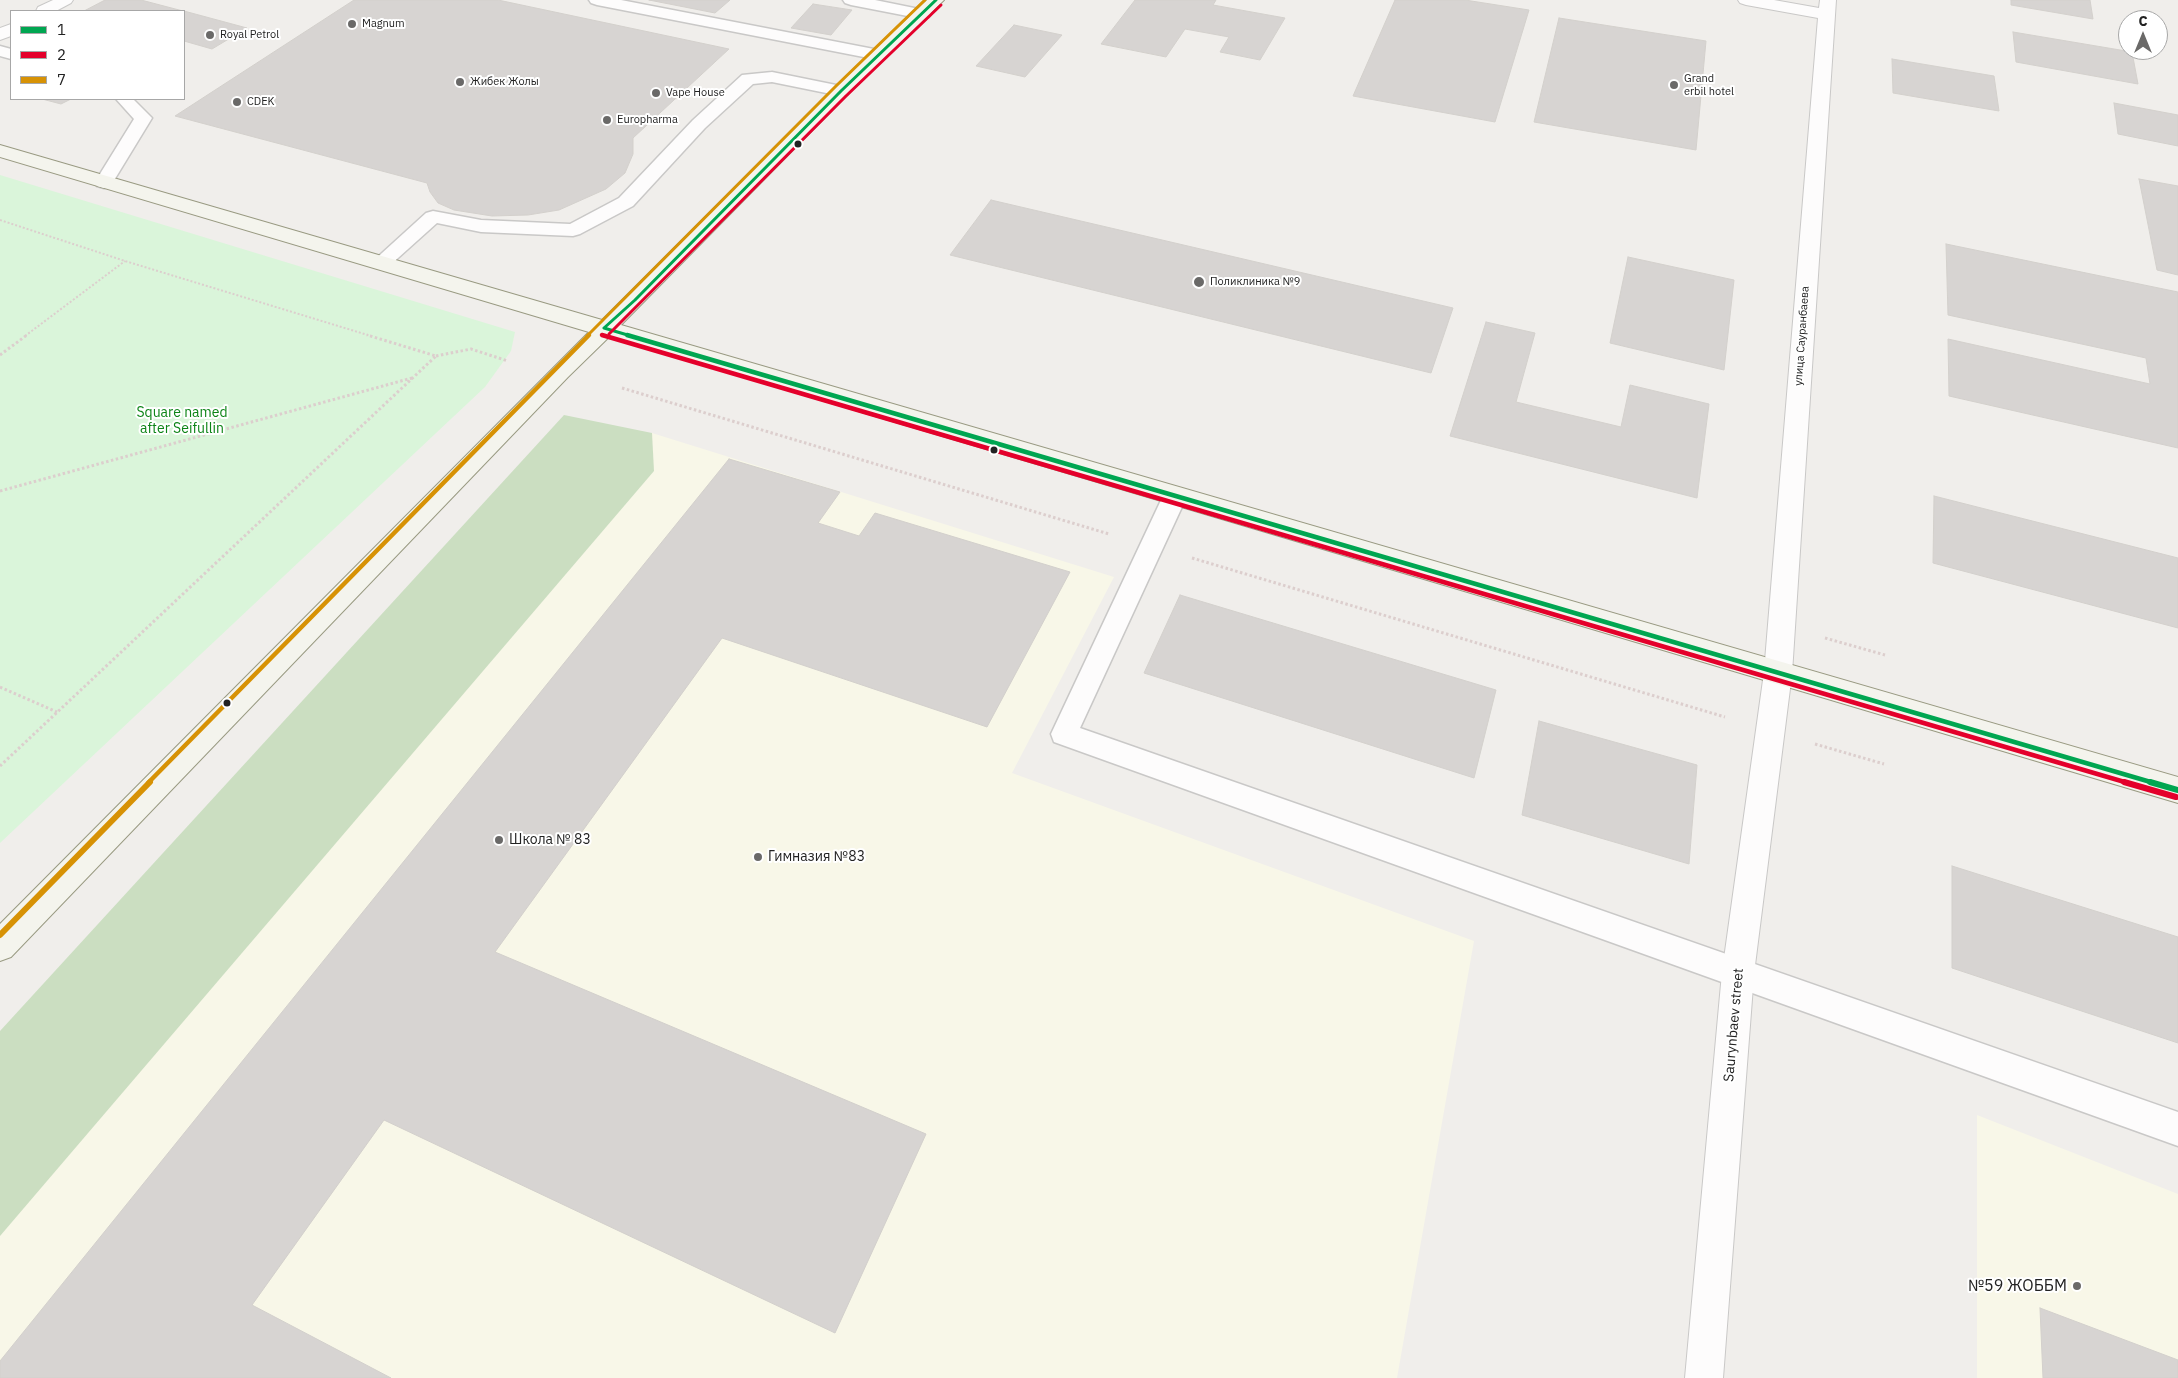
<!DOCTYPE html>
<meta charset="utf-8">
<style>
body{margin:0}
#map{position:relative;width:2178px;height:1378px;overflow:hidden;background:#f0eeeb;font-family:"IBM Plex Sans",sans-serif}
canvas{display:block}
.legend{position:absolute;left:10px;top:10px;width:175px;height:90px;box-sizing:border-box;background:#fff;border:1px solid #a7a7a7;margin:0;padding:6px 9px;list-style:none;font-size:15px;color:#222}
.legend li{display:flex;align-items:center;gap:10px;height:25px}
.legend b{width:25px;border:1px solid #a7a7a7}
.north{position:absolute;left:2118px;top:10px;width:50px;height:50px;box-sizing:border-box;background:#fff;border:1px solid #a7a7a7;border-radius:50%;rotate:0deg;font-size:14px;font-weight:700;line-height:20px;text-align:center;color:#222}
.north::after{content:'';display:block;margin:auto;width:18px;height:22px;background:#6a6968;clip-path:polygon(50% 0,100% 100%,50% 72%,0 100%)}
</style>
<div id="map">
<canvas width="2178" height="1378"></canvas>
<ul class="legend">
<li><b style="height:6px;background:#00a651"></b>1</li>
<li><b style="height:6px;background:#e4002b"></b>2</li>
<li><b style="height:6px;background:#d79205"></b>7</li>
</ul>
<div class="north">С</div>
</div>
<script>
const g = document.querySelector('canvas').getContext('2d');
g.lineJoin = 'round';
function paint(path, color) { g.fillStyle = color; g.fill(path, 'evenodd'); }
const shape = rows => new Path2D(rows.map(r => 'M' + r).join(''));
function stroke(path, color, width, dash) { g.strokeStyle = color; g.lineWidth = width; g.lineCap = dash ? 'butt' : 'round'; g.setLineDash(dash || []); g.stroke(path); }
function drawText(font, color, halo, rows, align = 'center') {
  g.font = font + ' "IBM Plex Sans",sans-serif'; g.lineWidth = 4; g.setLineDash([]); g.textBaseline = 'middle'; g.strokeStyle = halo; g.fillStyle = color; for (const [text, x, y, turn = 0] of rows) {
    g.save(); g.translate(x, y); g.rotate((+turn || 0) * Math.PI / 180); g.textAlign = isNaN(turn) ? turn : align; if (halo) g.strokeText(text, 0, 0); g.fillText(text, 0, 0); g.restore();
  }
}
const education = shape([
 [652,433,1114,577,1012,773,1474,941,1397,1378,0,1378,0,1162],
 [1977,1115,2178,1194,2178,1378,1977,1378]
]);
const forest = shape([
 [564,415,652,433,654,471,0,1236,0,1031]
]);
const park = shape([
 [0,175,515,332,511,351,485,387,0,843]
]);
const building = shape([
 [105,0,141,0,183,11,84,11,105,0],
 [354,0,498,0,729,49,633,138,633,154,625,173,606,189,559,210,528,215,492,216,454,210,438,203,430,192,427,183,175,116,354,0],
 [649,0,730,0,715,13,649,0],
 [1135,0,1216,0,1213,5,1285,18,1260,60,1220,52,1229,37,1185,29,1166,57,1101,44,1135,0],
 [1395,0,1465,0,1529,10,1495,122,1353,96,1395,0],
 [2011,0,2090,0,2093,19,2011,5,2011,0],
 [813,4,852,10,831,35,791,28,813,4],
 [184,11,247,28,212,49,184,41,184,11],
 [1559,18,1706,41,1696,150,1534,122,1559,18],
 [1014,25,1062,35,1025,77,976,66,1014,25],
 [2013,32,2132,52,2138,84,2016,62,2013,32],
 [1892,59,1994,76,1999,111,1893,93,1892,59],
 [42,99,71,99,61,104,42,99],
 [2114,103,2178,115,2178,146,2118,134,2114,103],
 [2139,179,2178,186,2178,275,2157,270,2139,179],
 [991,200,1453,308,1431,373,950,255,991,200],
 [1946,244,2178,292,2178,448,1949,396,1948,339,2150,384,2146,358,1948,315,1946,244],
 [1628,257,1734,280,1724,370,1610,343,1628,257],
 [1486,322,1535,333,1516,402,1621,427,1630,385,1709,404,1697,498,1450,436,1486,322],
 [729,459,840,492,818,523,859,536,875,513,1070,572,987,727,722,638,495,952,926,1134,835,1333,384,1120,252,1305,391,1378,0,1378,0,1361,729,459],
 [1934,496,2178,558,2178,628,1933,563,1934,496],
 [1180,595,1496,690,1474,778,1144,673,1180,595],
 [1539,721,1697,765,1689,864,1522,815,1539,721],
 [1952,866,2178,937,2178,1043,1952,968,1952,866],
 [2040,1308,2178,1360,2178,1378,2043,1378,2040,1308]
]);
const pathFar1 = shape([
 [0,220,125,261,371,336],
 [25,336,125,261]
]);
const path = shape([
 [0,355,27,335],
 [436,356,471,349,508,361],
 [622,388,1109,534],
 [0,491,412,378],
 [1192,558,1725,717],
 [1825,638,1885,655],
 [0,687,57,712],
 [1815,744,1884,764],
 [0,766,436,356,367,335]
]);
const service = shape([
 [589,0,621,0,879,50,885,52,887,55,885,58,879,60,597,5,591,3,589,0],
 [843,0,875,0,929,11,931,14,929,17,923,19,851,5,845,3,843,0],
 [0,46,11,49,11,59,0,56,0,46],
 [772,72,841,86,847,87,850,91,847,95,841,96,772,82,753,84,705,128,633,206,580,234,573,236,481,232,437,223,388,267,381,269,374,267,371,263,426,213,433,211,481,220,570,224,619,198,693,120,742,75,772,72],
 [116,99,133,99,152,118,113,182,111,186,104,188,97,186,95,182,134,119,116,99],
 [1175,488,1183,490,1187,496,1080,728,2178,1112,2178,1146,1054,742,1051,734,1163,496,1167,490,1175,488]
]);
const minor = shape([
 [53,0,73,0,71,3,56,11,36,11,38,7,53,0],
 [1738,0,1774,0,1819,8,1820,0,1836,0,1792,673,1754,973,1723,1378,1685,1378,1722,973,1764,673,1818,18,1746,5,1740,3,1738,0],
 [11,24,11,36,0,40,0,28,11,24]
]);
const secondary = shape([
 [927,0,944,0,847,95,621,325,2178,777,2178,803,609,337,568,377,11,957,0,961,0,924,589,332,0,157,0,145,602,320,835,87,927,0]
]);
const bus1Far2 = shape([
 [604,328,631,336],
 [604,328,635,300,841,91,936,0]
]);
const bus1Far1 = shape([
 [627,335,2154,783]
]);
const bus1 = shape([
 [2150,782,2178,790]
]);
const bus2Far2 = shape([
 [609,334,846,96,941,5],
 [602,335,606,336]
]);
const bus2Far1 = shape([
 [602,335,2128,783]
]);
const bus2 = shape([
 [2124,782,2176,797]
]);
const bus3Far2 = shape([
 [587,336,836,86,925,0]
]);
const bus3Far1 = shape([
 [148,783,589,335]
]);
const bus3 = shape([
 [0,935,150,782]
]);
const markers = [
 [352,24,5,"#6a6968"],
 [210,35,5,"#6a6968"],
 [460,82,5,"#6a6968"],
 [1674,85,5,"#6a6968"],
 [656,93,5,"#6a6968"],
 [237,102,5,"#6a6968"],
 [607,120,5,"#6a6968"],
 [798,144,4.5,"#222"],
 [1199,282,6,"#6a6968"],
 [994,450,4.5,"#222"],
 [227,703,4.5,"#222"],
 [499,840,5,"#6a6968"],
 [758,857,5,"#6a6968"],
 [2077,1286,5,"#6a6968"]
];
const farPoinames = [
 ["Magnum",362,24],
 ["Royal Petrol",220,35],
 ["Grand",1684,79],
 ["erbil hotel",1684,92],
 ["Жибек Жолы",470,82],
 ["Vape House",666,93],
 ["CDEK",247,102],
 ["Europharma",617,120],
 ["Поликлиника №9",1210,282]
];
const farStreetnames = [
 ["улица Сауранбаева",1802,336,-86]
];
const parkNames = [
 ["Square named",182,413],
 ["after Seifullin",182,429]
];
const poiNames = [
 ["Школа № 83",509,840],
 ["Гимназия №83",768,857]
];
const streetNames = [
 ["Saurynbaev street",1734,1025,-85]
];
const nearPoinames = [
 ["№59 ЖОББМ",2067,1286]
];
paint(education, '#f8f7e8');
paint(forest, '#cbdec1');
paint(park, '#daf5da');
paint(building, '#d7d4d2');
stroke(building, '#d3d0cc', 1);
stroke(service, '#c9c8c7', 3);
stroke(minor, '#c9c8c7', 2);
stroke(secondary, '#999a82', 2);
stroke(pathFar1, '#dccecd', 2, [2, 2]);
stroke(path, '#dccecd', 3, [2.5, 2.5]);
paint(service, '#fdfcfc');
paint(minor, '#fdfcfc');
paint(secondary, '#f4f4ed');
stroke(bus1Far2, '#00a651', 3);
stroke(bus1Far1, '#00a651', 4.5);
stroke(bus1, '#00a651', 6);
stroke(bus2Far2, '#e4002b', 3);
stroke(bus2Far1, '#e4002b', 4.5);
stroke(bus2, '#e4002b', 6);
stroke(bus3Far2, '#d79205', 3);
stroke(bus3Far1, '#d79205', 4.5);
stroke(bus3, '#d79205', 6);
for (const [x, y, r, color] of markers) { const dot = new Path2D(); dot.arc(x, y, r, 0, 2 * Math.PI); g.fillStyle = color; g.fill(dot); stroke(dot, '#fff', 2); }
drawText('11px', '#222', '#fff', farPoinames, 'left');
drawText('11px', '#222', '#fff', farStreetnames);
drawText('14px', '#0c8416', '#fff', parkNames);
drawText('14px', '#222', '#fff', poiNames, 'left');
drawText('14px', '#222', '#fff', streetNames);
drawText('16px', '#222', '#fff', nearPoinames, 'right');
</script>
